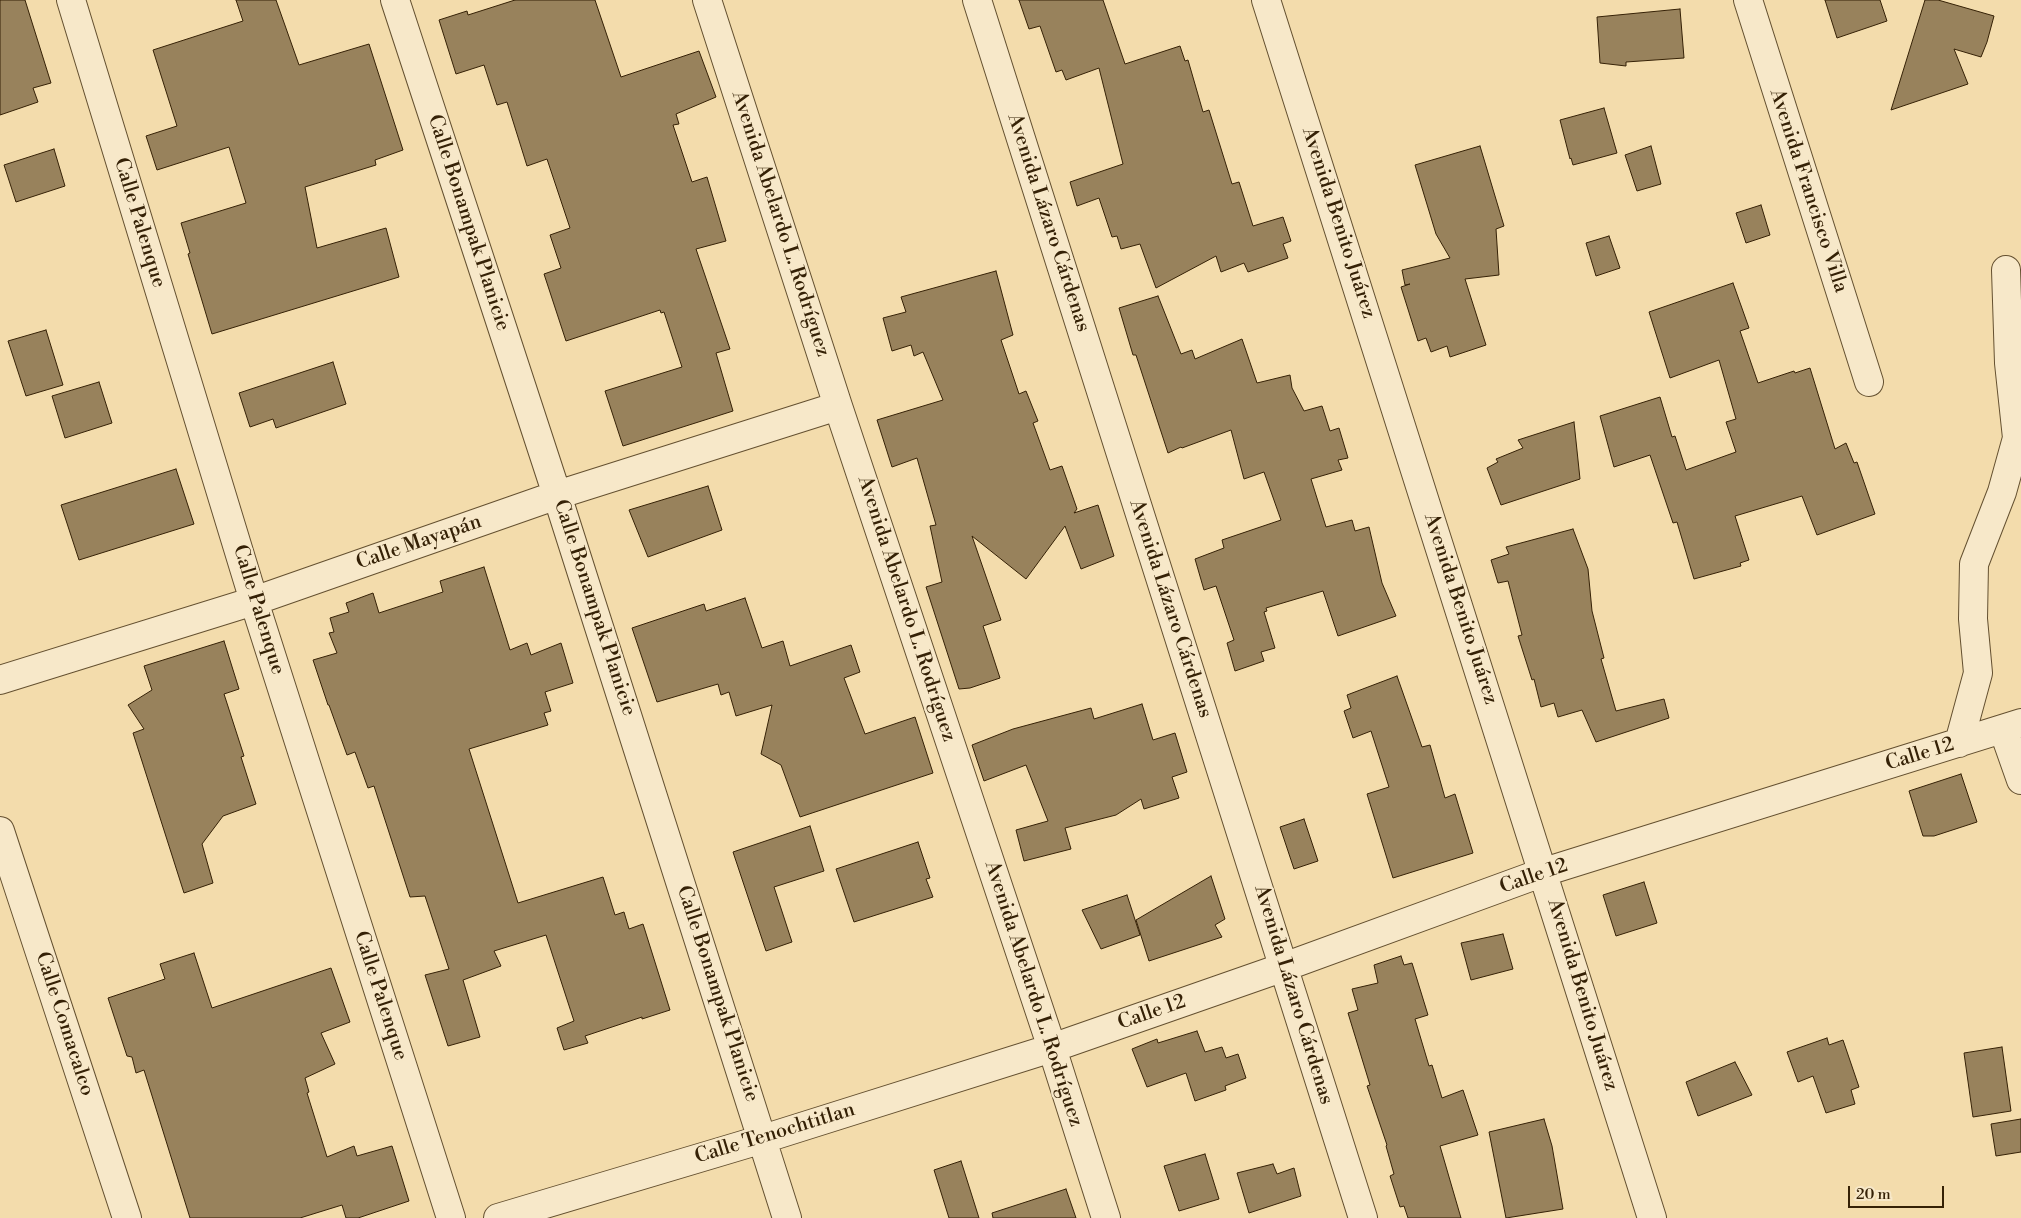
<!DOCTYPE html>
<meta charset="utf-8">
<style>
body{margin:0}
#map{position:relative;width:2021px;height:1218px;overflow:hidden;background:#f3dcac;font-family:"Libre Bodoni",serif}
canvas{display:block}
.scale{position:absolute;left:1848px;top:1186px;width:96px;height:22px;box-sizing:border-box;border:2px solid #352106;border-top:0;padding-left:6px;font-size:15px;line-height:18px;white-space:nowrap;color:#352106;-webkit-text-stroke:4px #f7e8c9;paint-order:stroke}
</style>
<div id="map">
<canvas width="2021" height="1218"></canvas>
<div class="scale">20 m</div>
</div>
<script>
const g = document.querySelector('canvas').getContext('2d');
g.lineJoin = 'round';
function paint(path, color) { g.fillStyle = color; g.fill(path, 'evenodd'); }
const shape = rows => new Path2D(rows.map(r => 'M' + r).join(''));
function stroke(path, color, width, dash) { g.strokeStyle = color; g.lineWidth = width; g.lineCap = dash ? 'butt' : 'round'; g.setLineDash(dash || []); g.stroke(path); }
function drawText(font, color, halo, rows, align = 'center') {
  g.font = font + ' "Libre Bodoni",serif'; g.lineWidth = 4.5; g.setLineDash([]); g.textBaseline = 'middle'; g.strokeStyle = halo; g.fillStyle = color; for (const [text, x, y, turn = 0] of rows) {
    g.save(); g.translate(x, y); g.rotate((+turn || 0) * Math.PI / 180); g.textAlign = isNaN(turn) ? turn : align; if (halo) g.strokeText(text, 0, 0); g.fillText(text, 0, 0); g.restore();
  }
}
const building = shape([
 [0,0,25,0,51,83,33,88,38,102,0,115,0,0],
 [236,0,276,0,299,65,369,44,403,150,375,160,376,165,305,187,317,248,386,228,399,277,212,334,188,254,190,253,181,223,246,203,229,147,157,170,146,136,177,126,153,50,243,21,236,0],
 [515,0,595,0,621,77,699,51,716,97,676,114,679,124,673,125,692,182,707,177,726,241,696,249,730,349,716,353,733,411,623,446,605,391,682,367,664,312,661,313,660,310,566,341,544,274,561,268,550,235,570,228,547,159,527,166,507,102,497,105,484,65,456,74,439,20,467,11,468,15,515,0],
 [1019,0,1103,0,1125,64,1180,46,1185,61,1188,60,1203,112,1209,110,1232,184,1239,182,1253,226,1283,217,1291,241,1283,244,1288,258,1248,272,1244,263,1221,272,1216,256,1156,288,1140,244,1121,249,1117,236,1112,237,1099,198,1077,206,1070,182,1123,164,1099,68,1066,80,1062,70,1056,72,1040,26,1029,29,1019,0],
 [1825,0,1880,0,1887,21,1837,38,1825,0],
 [1925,0,1938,0,1994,16,1987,42,1981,57,1954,49,1968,84,1891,110,1925,0],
 [1680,9,1684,58,1626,62,1626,66,1600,63,1597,17,1680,9],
 [1604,108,1617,153,1573,165,1571,158,1570,159,1560,120,1604,108],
 [1480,146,1504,226,1496,229,1499,275,1465,279,1486,345,1450,357,1447,346,1431,352,1426,338,1418,341,1401,287,1410,284,1405,285,1402,270,1450,258,1436,234,1415,165,1480,146],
 [1651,146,1661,184,1637,191,1625,155,1651,146],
 [54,149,65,186,16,202,4,165,54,149],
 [1761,205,1770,235,1746,243,1736,213,1761,205],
 [1609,236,1620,268,1596,276,1586,243,1609,236],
 [996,271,1013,335,1001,340,1019,394,1026,391,1038,421,1033,423,1050,470,1062,466,1077,509,1074,513,1098,505,1114,556,1081,569,1065,526,1026,579,972,536,1001,620,983,626,1000,678,970,688,959,689,926,587,942,582,930,526,936,525,917,458,892,467,877,420,943,400,923,352,914,356,911,345,892,351,883,318,906,312,901,297,996,271],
 [1733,283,1749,328,1740,331,1758,383,1794,371,1795,373,1810,368,1835,449,1846,443,1854,463,1857,462,1875,514,1817,535,1802,496,1735,516,1749,560,1740,563,1741,566,1694,579,1677,522,1673,523,1650,455,1614,467,1600,416,1660,397,1672,437,1675,436,1686,470,1736,452,1726,422,1736,419,1719,360,1670,378,1649,312,1733,283],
 [1158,296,1181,354,1192,350,1195,359,1242,339,1257,383,1290,375,1292,388,1304,411,1322,406,1330,431,1339,428,1348,458,1338,460,1342,470,1311,479,1326,527,1352,520,1355,531,1369,527,1382,583,1396,616,1338,636,1323,591,1266,608,1267,611,1264,612,1275,648,1261,652,1264,661,1235,671,1227,643,1234,640,1216,586,1204,590,1195,559,1224,548,1222,540,1281,520,1264,472,1244,479,1231,430,1182,448,1181,447,1168,453,1136,355,1133,355,1119,308,1158,296],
 [46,330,63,385,26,396,8,341,46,330],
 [333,362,346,404,276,428,273,419,250,427,239,393,333,362],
 [99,382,112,423,65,438,52,396,99,382],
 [1574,422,1580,479,1501,505,1487,468,1498,462,1496,459,1523,448,1518,440,1574,422],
 [176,469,194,524,79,560,61,505,176,469],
 [708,486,722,530,648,557,629,510,708,486],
 [1573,529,1588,569,1592,611,1604,658,1601,659,1616,711,1664,699,1669,718,1596,742,1582,710,1558,717,1554,703,1541,707,1534,679,1532,680,1518,636,1522,635,1508,581,1498,583,1491,560,1509,554,1506,547,1573,529],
 [484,567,510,650,527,643,531,655,561,643,573,683,545,692,551,711,544,713,548,725,469,749,518,903,603,877,615,915,624,912,629,929,643,924,670,1010,642,1019,642,1017,585,1036,588,1043,564,1050,557,1028,574,1021,546,935,494,951,501,966,463,980,480,1037,448,1046,425,975,449,969,425,896,410,897,374,786,368,788,355,752,347,755,329,705,328,705,313,660,337,653,329,633,334,632,330,618,349,612,346,603,373,593,379,613,443,592,440,581,484,567],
 [745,598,762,648,783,641,790,666,851,645,860,672,844,678,865,734,915,717,933,773,800,817,781,765,761,754,772,705,736,716,729,692,721,695,718,684,657,702,632,628,704,604,706,611,745,598],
 [224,641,239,689,224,694,244,756,241,757,256,804,223,816,202,844,213,883,184,893,133,733,144,729,128,705,152,690,144,666,224,641],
 [1397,676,1422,747,1430,745,1445,798,1455,794,1473,853,1393,878,1367,794,1389,787,1371,731,1353,738,1344,711,1351,708,1347,695,1397,676],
 [1142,704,1153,740,1175,733,1187,772,1172,777,1179,798,1144,809,1141,799,1116,815,1065,828,1071,849,1024,861,1016,830,1048,821,1026,765,984,781,972,745,1013,729,1091,708,1094,719,1142,704],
 [1961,774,1977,822,1934,836,1923,836,1909,791,1961,774],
 [1304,819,1318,861,1294,869,1280,827,1304,819],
 [810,826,824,871,774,887,792,942,766,951,733,852,810,826],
 [918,842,930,878,926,879,933,897,854,922,836,869,918,842],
 [1211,876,1225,919,1215,925,1222,937,1149,961,1136,920,1211,876],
 [1644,882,1657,923,1616,936,1603,895,1644,882],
 [1127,895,1140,935,1101,949,1082,910,1127,895],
 [1503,934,1513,969,1471,980,1461,943,1503,934],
 [194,953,212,1008,331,968,350,1022,321,1033,335,1064,305,1078,309,1092,307,1093,327,1157,354,1146,357,1156,392,1146,409,1201,358,1218,346,1218,342,1205,300,1218,190,1218,144,1070,136,1073,132,1057,127,1056,108,998,165,979,160,964,194,953],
 [1401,956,1404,965,1412,963,1428,1015,1415,1019,1429,1066,1432,1065,1442,1098,1463,1090,1478,1135,1440,1146,1461,1218,1408,1218,1404,1206,1400,1207,1390,1176,1394,1174,1386,1146,1387,1145,1367,1086,1370,1085,1348,1013,1358,1010,1352,989,1378,983,1374,965,1401,956],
 [1197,1031,1205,1052,1222,1047,1226,1058,1238,1054,1246,1078,1225,1086,1226,1090,1195,1101,1186,1073,1147,1087,1132,1049,1157,1039,1158,1043,1197,1031],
 [1827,1038,1829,1045,1843,1040,1859,1087,1851,1090,1855,1104,1826,1113,1813,1076,1798,1082,1787,1052,1827,1038],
 [2002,1047,2011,1111,1973,1117,1964,1053,2002,1047],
 [1735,1062,1752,1095,1698,1116,1686,1082,1735,1062],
 [1544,1119,1552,1146,1563,1209,1506,1218,1489,1132,1544,1119],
 [2021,1119,2021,1152,1996,1156,1991,1124,2021,1119],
 [1205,1154,1219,1199,1179,1211,1164,1166,1205,1154],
 [961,1161,979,1218,949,1218,934,1170,961,1161],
 [1273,1164,1277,1174,1294,1168,1301,1196,1249,1213,1237,1173,1273,1164],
 [1066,1189,1076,1218,993,1218,992,1213,1066,1189]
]);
const minor = shape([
 [71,0,254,601,451,1218],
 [395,0,557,495,787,1218],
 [707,0,838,406,1052,1048,1106,1218],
 [977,0,1363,1218],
 [1266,0,1652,1218],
 [1748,0,1869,382],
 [0,680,254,601,557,495,838,406],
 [2003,729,2021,780],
 [1959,743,1978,673,1973,619,1974,564,2002,492,2017,438,2009,363,2006,270],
 [0,831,127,1218],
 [498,1218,763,1139,1052,1048,1284,967,1544,872,2021,723]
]);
const streetNames = [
 ["Avenida Francisco Villa",1808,191,72],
 ["Calle Palenque",139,223,73],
 ["Calle Bonampak Planicie",468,223,72],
 ["Avenida Lázaro Cárdenas",1048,223,72],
 ["Avenida Benito Juárez",1338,223,72],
 ["Avenida Abelardo L. Rodríguez",780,224,72],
 ["Calle Mayapán",419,543,-19],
 ["Calle Bonampak Planicie",594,608,72],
 ["Avenida Abelardo L. Rodríguez",906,609,72],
 ["Avenida Lázaro Cárdenas",1170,609,72],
 ["Avenida Benito Juárez",1460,609,72],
 ["Calle Palenque",258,610,73],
 ["Calle 12",1920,755,-17],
 ["Calle 12",1534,877,-19],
 ["Calle Bonampak Planicie",717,994,72],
 ["Avenida Abelardo L. Rodríguez",1033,994,72],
 ["Avenida Lázaro Cárdenas",1293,995,73],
 ["Avenida Benito Juárez",1582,995,73],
 ["Calle Palenque",380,996,72],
 ["Calle 12",1152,1013,-19],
 ["Calle Comacalco",64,1024,72],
 ["Calle Tenochtitlan",775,1134,-17]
];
paint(building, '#98825c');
stroke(building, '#352106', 1);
stroke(minor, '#645030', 30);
stroke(minor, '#f7e8c9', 28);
drawText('20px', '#352106', '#f7e8c9', streetNames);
</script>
